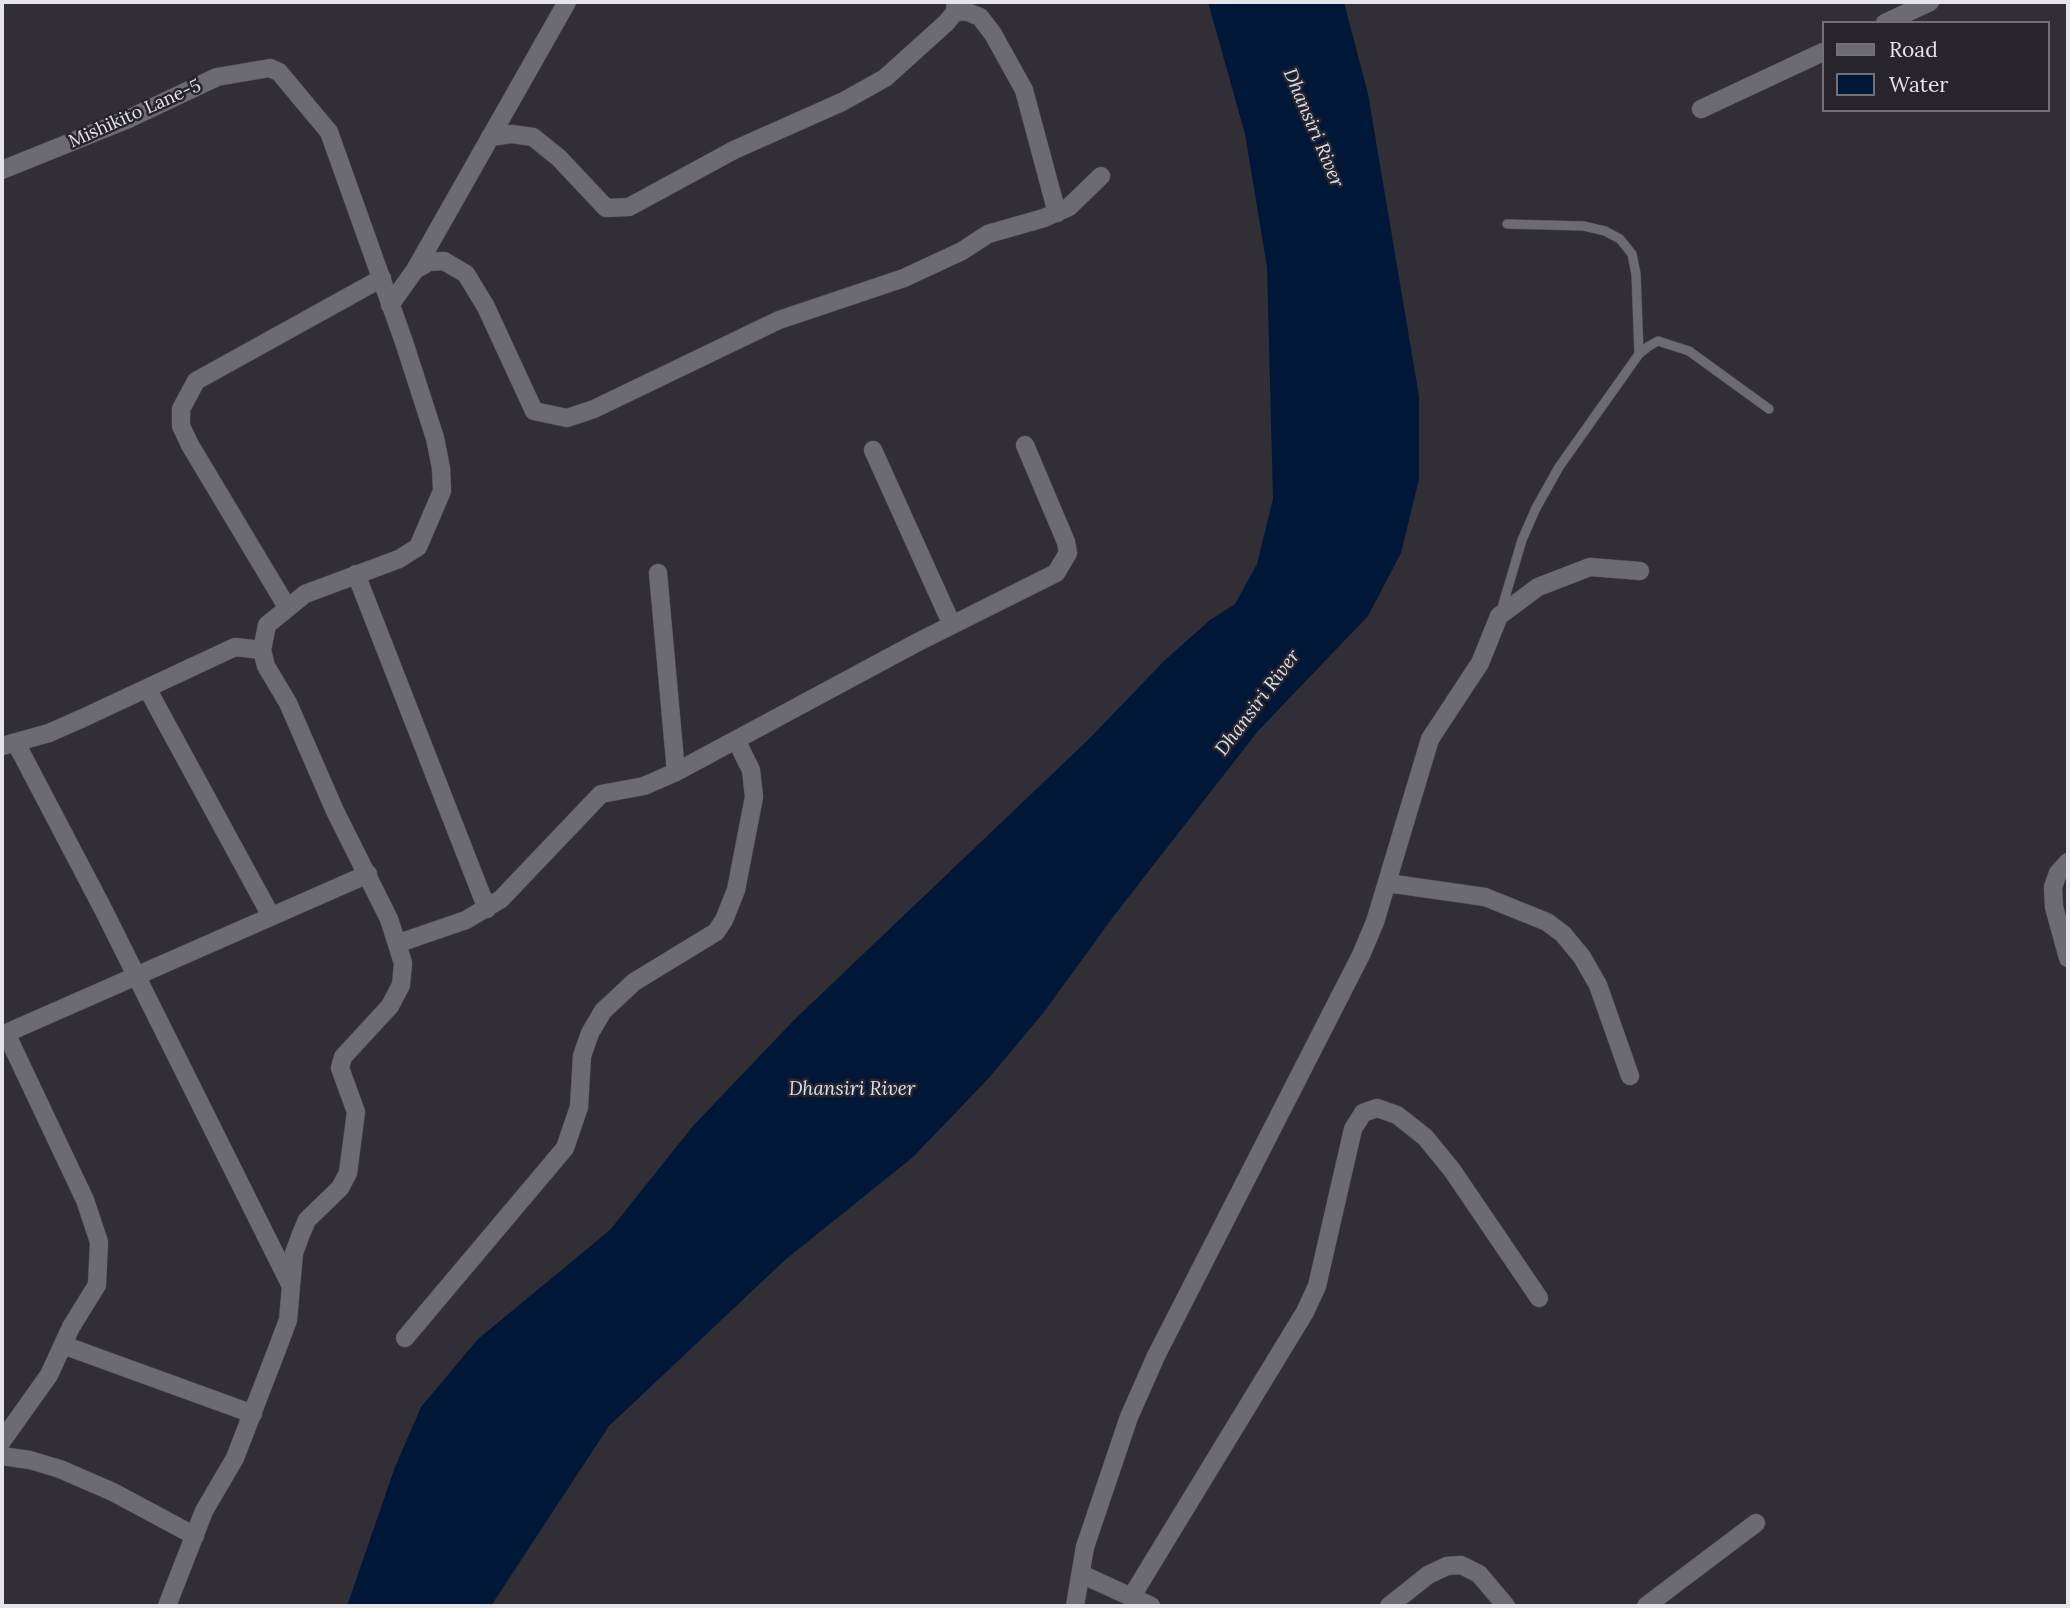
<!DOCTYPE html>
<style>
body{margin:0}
#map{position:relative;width:2070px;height:1608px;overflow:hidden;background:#312f35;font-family:Lora,serif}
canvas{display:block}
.frame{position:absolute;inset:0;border:4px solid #e5e4e8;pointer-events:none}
.legend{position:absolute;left:1822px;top:21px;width:228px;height:91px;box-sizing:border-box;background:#27252b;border:2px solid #737177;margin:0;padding:9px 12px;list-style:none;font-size:21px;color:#e5e4e8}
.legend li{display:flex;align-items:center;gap:14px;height:35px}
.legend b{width:35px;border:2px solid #737177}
</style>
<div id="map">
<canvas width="2070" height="1608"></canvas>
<div class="frame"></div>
<ul class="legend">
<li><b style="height:9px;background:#6d6b72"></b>Road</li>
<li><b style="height:19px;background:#011738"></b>Water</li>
</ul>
</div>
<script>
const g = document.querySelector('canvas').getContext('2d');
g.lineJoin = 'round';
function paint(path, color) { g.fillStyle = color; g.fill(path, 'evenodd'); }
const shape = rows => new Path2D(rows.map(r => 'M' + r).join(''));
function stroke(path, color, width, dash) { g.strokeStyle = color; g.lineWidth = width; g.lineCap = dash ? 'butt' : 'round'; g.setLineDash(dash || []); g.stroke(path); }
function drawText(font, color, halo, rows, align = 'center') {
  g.font = font + ' Lora,serif'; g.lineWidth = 5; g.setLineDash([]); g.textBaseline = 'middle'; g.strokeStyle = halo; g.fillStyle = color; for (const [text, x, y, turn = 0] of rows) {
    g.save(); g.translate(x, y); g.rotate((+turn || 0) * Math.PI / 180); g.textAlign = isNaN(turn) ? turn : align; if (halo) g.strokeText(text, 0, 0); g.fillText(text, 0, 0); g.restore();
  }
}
const water = shape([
 [1208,2,1344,2,1368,94,1419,396,1419,479,1401,553,1368,616,1258,731,1113,917,1044,1012,988,1079,913,1157,785,1260,609,1426,491,1606,347,1606,395,1467,421,1407,478,1339,610,1230,693,1126,794,1020,1090,738,1164,661,1210,620,1235,604,1257,564,1273,499,1267,267,1245,134]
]);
const service = shape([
 [1507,224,1584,226,1605,231,1620,239,1632,254,1636,274,1639,354],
 [1501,611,1522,540,1536,508,1559,467,1639,354,1649,346,1658,341,1689,351,1769,409]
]);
const minor = shape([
 [956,11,968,12,980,17,993,34,1024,90,1057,213],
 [1885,23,1930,2],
 [1701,109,1823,52],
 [490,137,512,134,533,137,559,158,606,208,629,207,734,150,842,102,885,78,946,23,956,11,955,2],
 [2,170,126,120,217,77,270,68,279,72,329,132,404,342,435,438,441,468,442,491,418,547,399,559,305,594,267,625,262,650,266,666,288,703,335,811,389,919,403,963,401,985,390,1006,343,1057,340,1068,356,1112,348,1173,340,1188,307,1220,301,1234,294,1253,288,1320,276,1352,235,1458,204,1511,167,1606],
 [415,270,429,262,444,261,466,274,486,307,534,411,567,418,594,409,779,320,904,278,962,251,988,234,1044,218,1069,207,1101,176],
 [390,305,415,270,567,2],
 [873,450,952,625],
 [658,573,676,772],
 [356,574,487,909],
 [287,607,190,445,181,426,181,409,196,381,382,278],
 [148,690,271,916],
 [16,743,103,909,291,1286],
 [2,746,49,733,83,718,235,647,262,650],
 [2068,862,2058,873,2053,887,2054,907,2068,958],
 [1387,883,1485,897,1547,922,1563,934,1582,957,1598,985,1630,1076],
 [399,943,466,920,501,899,601,794,644,786,676,772,918,642,1056,573,1068,553,1066,542,1025,445],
 [2,1035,368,874],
 [405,1338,565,1148,579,1107,582,1056,590,1033,603,1011,634,982,716,932,724,920,736,890,754,797,751,770,736,740],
 [63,1345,253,1414],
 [2,1441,49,1375,71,1327,97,1285,99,1242,85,1200,6,1033],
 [2,1456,30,1460,60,1469,113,1492,195,1536],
 [1081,1574,1151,1606],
 [1132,1596,1305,1312,1317,1286,1353,1129,1363,1113,1377,1108,1397,1115,1425,1137,1452,1170,1539,1298],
 [1075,1606,1085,1547,1129,1417,1156,1356,1361,955,1375,922,1430,739,1480,663,1499,616,1538,587,1590,567,1640,571],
 [1389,1606,1428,1575,1447,1566,1461,1565,1479,1574,1506,1606],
 [1646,1606,1756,1523]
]);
const streetNames = [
 ["Mishikito Lane-5",135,114,-24]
];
const waterNames = [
 ["Dhansiri River",1313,128,67],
 ["Dhansiri River",1258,703,-53],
 ["Dhansiri River",852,1090]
];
paint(water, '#011738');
stroke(service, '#4e4c52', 10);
stroke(minor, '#4e4c52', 19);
stroke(service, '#6d6b72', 9);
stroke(minor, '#6d6b72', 18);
drawText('18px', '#e5e4e8', '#27252b', streetNames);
drawText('italic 19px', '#d6e0ef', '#27252b', waterNames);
</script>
